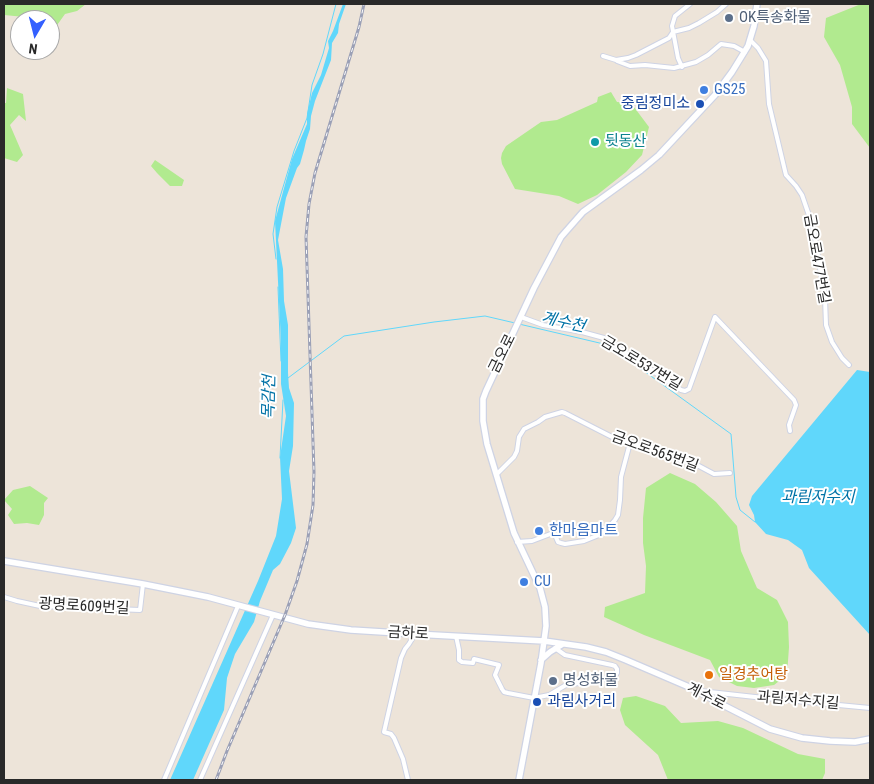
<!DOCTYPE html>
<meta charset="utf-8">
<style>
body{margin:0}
#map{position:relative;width:874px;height:784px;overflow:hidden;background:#ede4d9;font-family:"Roboto Condensed",sans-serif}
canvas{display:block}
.frame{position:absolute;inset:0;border:5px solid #292929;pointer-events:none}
.north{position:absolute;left:10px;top:10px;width:50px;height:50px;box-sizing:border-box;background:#fff;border:1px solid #a9a9a9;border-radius:50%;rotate:188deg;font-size:14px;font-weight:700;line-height:20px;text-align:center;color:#292929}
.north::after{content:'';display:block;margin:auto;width:18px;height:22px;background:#3460ff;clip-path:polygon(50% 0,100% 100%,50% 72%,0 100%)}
</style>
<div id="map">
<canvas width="874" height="784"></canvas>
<div class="frame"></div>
<div class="north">N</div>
</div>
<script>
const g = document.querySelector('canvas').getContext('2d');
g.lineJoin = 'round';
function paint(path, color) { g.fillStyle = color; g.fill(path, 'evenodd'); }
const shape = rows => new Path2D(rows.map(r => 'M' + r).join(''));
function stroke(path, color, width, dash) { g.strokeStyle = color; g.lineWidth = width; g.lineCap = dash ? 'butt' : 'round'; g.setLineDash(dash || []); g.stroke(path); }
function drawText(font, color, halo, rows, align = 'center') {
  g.font = font + ' "Roboto Condensed","Noto Sans KR",sans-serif'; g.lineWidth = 4; g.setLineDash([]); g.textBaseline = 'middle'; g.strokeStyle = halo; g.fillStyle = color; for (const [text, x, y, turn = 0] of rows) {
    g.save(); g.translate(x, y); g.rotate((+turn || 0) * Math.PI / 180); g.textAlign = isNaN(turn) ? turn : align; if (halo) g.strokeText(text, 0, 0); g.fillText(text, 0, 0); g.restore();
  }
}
const green = shape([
 [4,4,86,4,77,11,65,14,55,28,50,29,50,20,37,20,35,18,4,15],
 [861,4,870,4,870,148,852,124,852,107,840,65,824,37,826,18],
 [7,88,23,94,26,121,19,115,10,125,23,155,17,162,4,158,4,103,6,103],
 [611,92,617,102,631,103,649,127,642,155,626,172,597,195,578,204,559,196,515,189,502,164,501,158,502,153,506,146,541,122,557,120,597,102,598,97],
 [155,160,184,180,182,186,170,186,157,173,151,166],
 [670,473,695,484,716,502,737,526,741,551,757,588,777,600,788,622,789,647,787,675,774,685,754,688,737,686,719,677,710,660,644,635,604,617,605,607,645,593,646,566,643,543,643,518,646,488],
 [30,486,48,498,44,503,44,515,39,525,27,523,14,524,8,515,12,509,4,500,13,490],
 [636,696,665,706,681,723,718,721,743,728,798,754,825,759,825,773,822,780,668,780,658,755,625,725,620,710,623,698]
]);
const water = shape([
 [343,4,346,4,339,24,338,33,332,43,331,60,315,101,311,116,310,129,306,141,304,150,300,164,297,168,286,198,278,240,283,269,284,301,288,325,288,373,289,388,294,403,293,446,289,471,296,528,291,543,280,564,273,570,260,601,254,622,235,654,227,678,224,710,193,780,170,780,258,581,276,536,282,499,280,457,286,416,281,384,281,342,275,221,292,159,307,124,307,114,312,93,321,75,329,48,328,41,333,31],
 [857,370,870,372,870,635,809,568,802,550,788,540,766,534,755,522,754,515,749,505,752,496]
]);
const stream = shape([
 [276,259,273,234,277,207,294,151,307,118,312,85,323,54,336,4],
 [278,287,281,361],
 [519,324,608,345,731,434,736,497,740,510,755,522],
 [288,378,344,336,434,322,485,316,515,323],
 [280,458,283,400]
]);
const minor = shape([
 [750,40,758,48,766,61,769,104,785,171,786,175,796,186,802,195,813,227,825,298,826,325,832,342,842,358,849,365],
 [603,56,616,60,628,58,636,55,669,38,673,32,689,28,699,23,717,12,726,4],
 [617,61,630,66,645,65,674,68,696,62,708,55,721,44,734,46,745,52],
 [682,67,678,58,672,26,675,16,690,4],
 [521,317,543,325,582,332,604,338,613,344,681,390,685,391,689,389,715,317,794,400,796,405,789,425,790,431],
 [496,475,514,457,517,451,519,437,524,429,538,422,545,417,562,412,565,413,616,439,670,454,681,460,697,465,714,474,730,473],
 [517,542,532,541,553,533,555,535,558,542,561,543,565,544,584,541,599,535,607,529,615,520,618,515,620,500,621,477,630,443],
 [4,597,17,601,40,606,140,610,143,584],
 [456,636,459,650,459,660,462,662,473,663,474,659,499,665,495,675,502,689,504,692,508,693,534,698,549,695,566,685,610,678,614,677,617,673,617,669,615,666,612,665,565,655,555,648],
 [701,691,755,697,870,708],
 [164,780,238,606],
 [200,780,273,615],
 [408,780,403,759,394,738,391,734,384,732,401,658,405,649,409,644,415,634]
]);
const secondary = shape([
 [4,561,143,584,208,597,308,624,351,630,415,634,544,641,586,647,606,652,626,660,696,690,725,706,770,729,802,738,830,741,855,742,870,739],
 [541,660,550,652,563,644],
 [519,780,541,663,546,626,545,607,540,588,514,533,487,444,483,421,483,399,486,391,534,288,561,237,583,212,641,170,659,155,715,95,732,72,748,46,754,26,757,4]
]);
const rail = shape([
 [216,780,227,751,285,615,297,581,307,544,313,505,314,472,306,237,309,204,315,173,359,27,364,4]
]);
const markers = [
 [729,18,5,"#5c6f8a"],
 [704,90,5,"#3f7fe0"],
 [700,104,5,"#1a4fb4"],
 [595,142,5,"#0f9aa8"],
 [539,531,5,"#3f7fe0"],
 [524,582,5,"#3f7fe0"],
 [709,675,5,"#e8710a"],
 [553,681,5,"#5c6f8a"],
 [537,702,5,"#1a4fb4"]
];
const serviceNames = [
 ["OK특송화물",739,18],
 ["명성화물",563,681]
];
const shopNames = [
 ["GS25",714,90],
 ["한마음마트",549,531],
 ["CU",534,582]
];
const transitNames = [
 ["중림정미소",690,104],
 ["과림사거리",547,702,"left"]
];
const cultureNames = [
 ["뒷동산",605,142]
];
const streetNames = [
 ["금오로477번길",816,259,80],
 ["금오로",503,354,-64],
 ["금오로537번길",641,364,31],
 ["금오로565번길",655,452,20],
 ["광명로609번길",84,607,3],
 ["금하로",408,634,3],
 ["계수로",706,697,27],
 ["과림저수지길",798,701,5]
];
const foodNames = [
 ["일경추어탕",719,675]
];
const waterNames = [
 ["계수천",563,323,13],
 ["목감천",270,397,-89],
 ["과림저수지",818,498]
];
paint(green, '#b1ea8f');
paint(water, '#60d7fb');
stroke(stream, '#60d7fb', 1);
stroke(minor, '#ced3e4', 6);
stroke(secondary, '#ced3e4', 8);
stroke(minor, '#fff', 4);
stroke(secondary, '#fff', 5.5);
stroke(rail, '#9ba0b6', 3);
stroke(rail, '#fff', 1, [4]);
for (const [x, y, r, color] of markers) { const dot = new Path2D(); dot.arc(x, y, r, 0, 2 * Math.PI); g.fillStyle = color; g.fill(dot); stroke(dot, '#fff', 2); }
drawText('15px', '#4e5e75', '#fff', serviceNames, 'left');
drawText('15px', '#366cbe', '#fff', shopNames, 'left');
drawText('15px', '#164399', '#fff', transitNames, 'right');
drawText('15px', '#0d838f', '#fff', cultureNames, 'left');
drawText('15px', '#292929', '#fff', streetNames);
drawText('15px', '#c56008', '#fff', foodNames, 'left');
drawText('italic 16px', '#0072a6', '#fff', waterNames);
</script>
